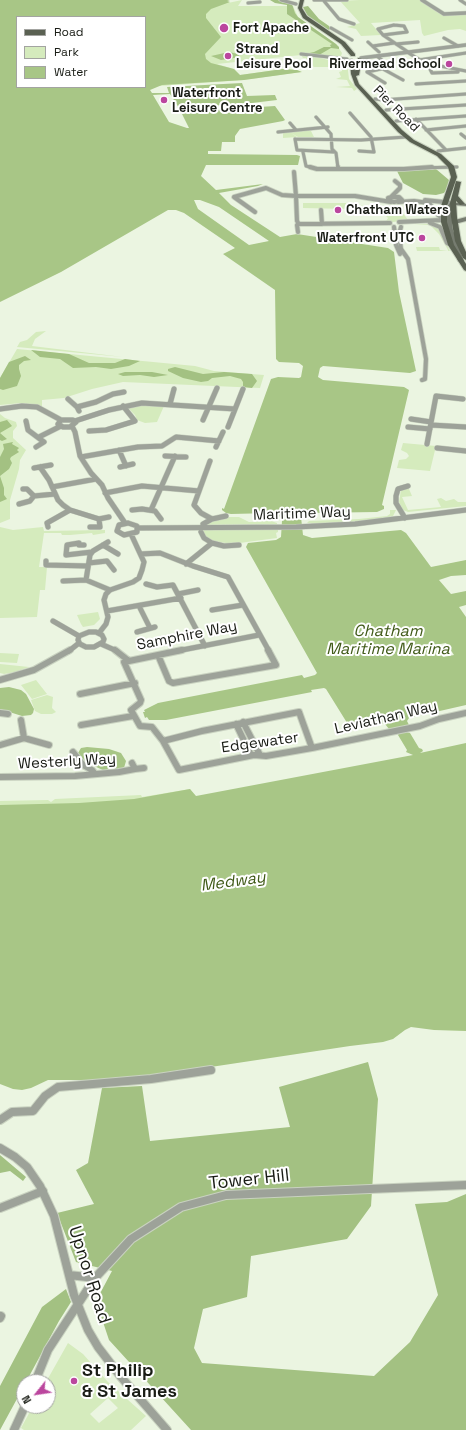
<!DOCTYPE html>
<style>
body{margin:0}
#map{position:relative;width:466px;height:1430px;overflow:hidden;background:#ebf5e1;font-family:"Space Grotesk",sans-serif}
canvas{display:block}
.legend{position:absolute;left:16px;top:16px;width:130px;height:72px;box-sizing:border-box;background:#fff;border:1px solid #a3a4a1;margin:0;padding:5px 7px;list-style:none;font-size:12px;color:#191c15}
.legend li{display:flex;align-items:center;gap:8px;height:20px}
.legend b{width:20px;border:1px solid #a3a4a1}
.north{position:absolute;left:16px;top:1374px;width:40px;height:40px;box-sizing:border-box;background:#fff;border:1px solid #a3a4a1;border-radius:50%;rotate:240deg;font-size:11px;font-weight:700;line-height:16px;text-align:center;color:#191c15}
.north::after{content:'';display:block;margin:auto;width:14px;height:18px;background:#bb469e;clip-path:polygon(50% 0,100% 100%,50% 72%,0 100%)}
</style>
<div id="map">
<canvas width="466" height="1430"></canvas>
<ul class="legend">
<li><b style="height:5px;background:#5a6152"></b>Road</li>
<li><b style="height:11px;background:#d5ebbd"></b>Park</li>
<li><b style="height:11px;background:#a8c686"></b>Water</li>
</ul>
<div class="north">N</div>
</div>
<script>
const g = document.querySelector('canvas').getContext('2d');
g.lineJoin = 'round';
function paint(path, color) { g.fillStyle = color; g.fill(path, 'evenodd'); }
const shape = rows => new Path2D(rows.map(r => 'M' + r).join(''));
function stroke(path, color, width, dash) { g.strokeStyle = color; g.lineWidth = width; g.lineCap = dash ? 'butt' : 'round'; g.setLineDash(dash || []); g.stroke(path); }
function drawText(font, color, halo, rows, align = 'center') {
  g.font = font + ' "Space Grotesk",sans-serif'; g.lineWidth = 4; g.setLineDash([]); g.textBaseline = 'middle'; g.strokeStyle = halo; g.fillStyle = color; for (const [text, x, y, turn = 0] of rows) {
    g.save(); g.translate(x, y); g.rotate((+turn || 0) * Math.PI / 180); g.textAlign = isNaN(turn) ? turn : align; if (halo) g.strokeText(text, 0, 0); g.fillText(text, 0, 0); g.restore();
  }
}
const green = shape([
 [230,0,227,1,230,2,228,3,242,0,238,6,293,6,298,17,336,44,342,53,341,56,338,57,316,57,337,62,343,61,347,62,349,79,357,89,354,91,352,88,336,87,350,86,347,80,336,79,341,77,339,72,342,71,342,69,333,69,331,67,314,67,308,63,306,58,303,58,301,55,217,64,234,69,240,75,283,69,297,70,301,72,244,80,160,86,145,17],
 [359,0,420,0,440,14,466,14,466,31,460,29,448,30,424,36,422,33,420,20,371,23,381,35,361,36,356,29,347,27,360,23,340,1],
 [300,131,311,131,314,137,298,137,291,133,297,137,283,138,283,132],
 [303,203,349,203,350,209,303,208],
 [350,204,399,211,402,212,408,220,385,223,388,218,386,216,389,215,386,213,380,212,379,210,355,209],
 [413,224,428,224,437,227,450,251,417,251,416,247,442,247,439,247,440,250,448,251,448,250,439,234,430,225],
 [46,331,35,339,32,346,123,357,17,347,20,342,27,340,36,332],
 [17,349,195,366,214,371,264,375,260,388,123,382,92,389,64,398,42,400,42,407,21,403,0,405,0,378],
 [144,404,164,406,157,422,145,423,137,420,135,415,127,407],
 [0,414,5,418,16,422,17,426,13,431,13,438,26,450,20,460,19,469,10,500,10,519,0,523],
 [403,443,436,446,430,471,397,468,399,460,406,459,409,456,407,453,401,450],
 [406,489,409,489,412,496,402,497,408,510,441,507,437,499,441,498,446,501,454,499,458,502,466,502,466,506,408,512,403,510,399,502,401,490],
 [390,510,396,510,393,516,389,517,352,522,311,524,311,523,307,523,309,521,359,519,387,516,390,514],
 [227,517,239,517,249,522,271,521,277,523,277,524,205,525,208,522],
 [0,527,13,530,43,527,44,531,105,530,105,533,93,535,92,533,70,535,62,535,61,533,44,533,39,567,47,567,45,590,40,590,37,617,0,618],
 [278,529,278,532,276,533,277,538,232,544,213,541,205,536,203,530],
 [98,612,100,619,94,625,83,627,81,624,77,615],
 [0,653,19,654,17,663,0,662],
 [0,664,29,667,15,672,4,674,0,673],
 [36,680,47,694,32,699,21,685],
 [47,695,53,697,52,708,56,712,52,714,41,714,35,711,31,700],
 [190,789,195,796,0,820,0,801,48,800,51,802,55,799,141,795,142,797],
 [68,1343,83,1354,108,1382,146,1416,131,1430,24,1430,21,1428,33,1406,48,1406,48,1382,46,1382],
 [108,1398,118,1408,99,1423,90,1414]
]);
const forest = shape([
 [270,0,278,0,281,2,292,4,295,13,298,17,336,44,339,47,339,49,331,48,319,55,305,54,314,52,324,47,331,47,330,45,332,44,287,14,287,5,275,3],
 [308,6,319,19,329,26,331,29,328,30,308,17,303,7],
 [436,169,449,180,448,187,444,193,436,195,423,194,403,183,397,171],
 [31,350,69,354,89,363,115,363,125,359,140,361,129,366,111,369,96,367,73,368,60,359,40,357],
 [25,356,31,360,24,361,19,365,19,369,21,376,17,386,3,390,0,389,0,378,9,362],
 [175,367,203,374,224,372,252,374,257,381,252,388,243,387,243,382,241,379,230,376,212,378,208,381,201,382,183,378,168,371,168,369],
 [125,372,152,372,168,375,154,377,140,375,123,376,118,374],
 [7,420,12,426,0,433,7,439,2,441,0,440,0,422],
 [13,442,12,444,19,448,17,450,19,452,11,457,10,459,12,463,9,469,0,476,4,488,4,495,7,499,0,502,0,457,4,449,3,444],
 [368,1062,378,1099,371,1206,347,1239,251,1256,247,1297,203,1309,194,1348,202,1363,374,1376,410,1342,438,1295,415,1204,447,1202,466,1194,466,1430,191,1430,109,1340,96,1301,112,1271,76,1262,57,1213,94,1204,76,1170,88,1163,102,1088,142,1086,150,1141,290,1127,279,1087],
 [0,1155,26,1177,23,1181,10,1171,0,1173],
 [66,1289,71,1302,59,1321,26,1382,24,1382,24,1386,0,1430,0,1386,42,1307]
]);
const water = shape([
 [0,0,230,0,227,1,230,2,211,9,206,14,206,18,221,37,205,54,206,59,211,63,234,69,240,75,283,69,297,70,302,72,244,80,162,85,150,90,152,93,169,93,167,87,242,83,247,96,275,95,277,100,252,103,179,108,170,94,153,95,169,122,187,128,189,128,181,112,275,106,285,120,283,121,240,129,235,136,235,142,222,142,221,151,208,151,208,154,297,155,300,156,298,165,206,165,201,176,216,190,263,184,258,186,219,193,231,205,280,237,297,234,388,248,394,252,399,292,416,371,410,373,323,366,320,368,318,377,323,380,404,387,409,390,382,505,384,506,384,509,377,512,308,513,304,514,301,517,303,535,312,538,401,530,406,533,431,567,466,560,466,575,451,576,439,580,451,594,466,591,466,605,459,607,466,617,466,705,409,718,407,721,409,725,406,732,410,733,419,748,422,749,423,751,420,753,466,743,466,1031,434,1030,411,1027,405,1030,393,1039,383,1042,350,1046,151,1076,99,1080,48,1080,31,1088,22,1090,13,1089,0,1084,0,805,79,803,134,799,190,789,196,796,413,755,406,752,407,750,398,735,399,733,389,729,385,724,378,723,357,728,349,726,326,689,324,688,311,690,312,692,166,720,149,720,147,717,145,718,143,712,145,712,144,710,158,703,302,675,304,678,315,675,317,673,246,547,248,543,276,540,281,537,282,521,280,517,276,513,272,513,231,514,226,513,222,510,222,508,224,509,271,379,278,377,299,378,301,377,303,366,299,363,279,362,276,359,275,290,223,254,235,248,184,213,176,210,168,210,61,272,0,302],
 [17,17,145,17,145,87,17,87],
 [194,200,200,200,219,207,269,241,249,245,198,209],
 [229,52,238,54,240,57,221,60,211,56],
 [9,687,21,690,26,694,34,709,33,713,31,715,22,716,0,709,0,688],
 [87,747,109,749,121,753,126,761,124,768,105,771,83,761,78,753,81,748]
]);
const pier = shape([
 [446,643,454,655,443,657,435,645]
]);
const minorFar4 = shape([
 [281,0,296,4],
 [314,0,347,0],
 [460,0,466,4],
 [324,1,339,19,354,24],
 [248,3,260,2],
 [394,25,404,26,407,32,383,35,378,29,394,25],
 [331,28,352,40],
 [383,35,408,52],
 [444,38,458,46],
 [368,42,379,52],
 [396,44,418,42],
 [373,46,394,43],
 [407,52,425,63,466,71],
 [301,54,347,59],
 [377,56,390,67,367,72,385,83],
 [419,60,466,53],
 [430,64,428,65,432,73,458,72],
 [383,69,403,80],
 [416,84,466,81],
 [375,99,383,100,466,94],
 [386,110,466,105],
 [350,113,371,137,374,152,359,151],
 [316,117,331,134,332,149,336,153,338,168],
 [416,119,446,150],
 [396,121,466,116],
 [290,123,296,130],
 [426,130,466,126],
 [278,132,328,127],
 [461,134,466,138],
 [295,139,361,140,406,137],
 [295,139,297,150,334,152],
 [438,151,466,148],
 [303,152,306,166,314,168],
 [416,168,457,167]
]);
const minorFar3 = shape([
 [310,167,317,169,404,169,432,167],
 [338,167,338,169],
 [294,172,296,196,355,196,391,202],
 [391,197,400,188,400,185,395,181],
 [392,197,399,197,402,200,394,202,388,200,388,198,392,197],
 [425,200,453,203],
 [398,202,414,201,429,203,438,215,444,219],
 [321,210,322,224],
 [255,212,234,197,266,188,282,195,296,196,297,221,299,224,297,225,298,232],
 [399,222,441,220,449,222],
 [430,223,440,227,447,243,451,245],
 [299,224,390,223],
 [394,227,396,245,400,254],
 [401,227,399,234,401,249,408,259,426,359,425,379,422,380]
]);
const minorFar2 = shape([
 [68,399,77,407],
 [170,404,174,389],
 [0,409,22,406,37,407,61,420],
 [79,411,77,407,96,402,113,394,124,392],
 [411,419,431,422],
 [61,420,73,420,76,422,70,427,63,427,58,424,61,420],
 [203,420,217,388],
 [26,421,28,430,44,442,36,447],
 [75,421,109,410,142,403,235,409],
 [431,425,466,427],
 [72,426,75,432,80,456,91,473,102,485,108,498,125,523],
 [228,427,243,389],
 [408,427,430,429],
 [89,431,106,430,135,421,123,406],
 [39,437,61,426],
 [427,444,436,396,463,399],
 [216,447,223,432],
 [437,448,466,451],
 [119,450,126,466],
 [165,456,186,457],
 [81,457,138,447,162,446,176,437,219,441],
 [210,461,194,505,201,513,212,519],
 [40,467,49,480,58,500,63,505,70,510,99,519,109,517],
 [120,467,133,464],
 [34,468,51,465],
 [52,487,96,479],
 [105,493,142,486,199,491],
 [34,496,55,494],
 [19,504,30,501,34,496,27,489,23,489],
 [132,510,142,509,155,511,161,519],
 [151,510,175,456],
 [405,518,396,503,396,496,398,489,408,486],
 [128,523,137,526,137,532,124,535,117,531,119,525,128,523],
 [203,524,212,519,226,516],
 [48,527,47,523,70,510],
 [90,527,100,527,99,519],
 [138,528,296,527,355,524,466,510],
 [212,543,224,546,239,545],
 [84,545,79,545,79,543,67,545,66,555,92,552],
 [103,545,118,554],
 [141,554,160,553,193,566,228,577,269,651],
 [46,561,46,565,88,566],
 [89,563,107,561,114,570],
 [186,564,212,543,204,538,201,532],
 [86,580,90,555,93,551,108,542],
 [63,581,86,580,110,590],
 [146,584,157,587,173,585,205,646],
 [178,594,198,590],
 [139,606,150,628],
 [212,610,243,605],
 [107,611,181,598],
 [53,621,79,636],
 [89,632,96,632,102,635,104,639,103,642,94,647,86,647,80,644,78,640,79,636,89,632],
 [137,632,155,627],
 [99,633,106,624,108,617,104,600,106,594,110,590,133,582,139,578,142,570,144,562,131,534],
 [101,644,117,651],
 [69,651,79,643],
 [177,651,259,635]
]);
const minorFar1 = shape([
 [115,650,129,661,182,650],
 [158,655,169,681,173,683,276,665,268,650],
 [129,661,124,662,141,700,140,703,131,710,140,726,152,727,163,741],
 [0,680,34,670,70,650],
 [80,694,135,683],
 [299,712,312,748,266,756,254,755,179,770,163,741,202,731,299,712],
 [0,713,8,714],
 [21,720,24,738],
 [243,722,260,755],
 [236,724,251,755],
 [81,725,133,716],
 [0,745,24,738,49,745],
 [312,748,420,726,439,719,466,713],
 [73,752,83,765,92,770,95,774],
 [135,769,144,768],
 [0,777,75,776,119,772,135,769,132,763]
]);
const minor = shape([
 [0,1120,12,1112,33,1111,45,1096,58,1087,151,1079,211,1070],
 [0,1148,15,1157,27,1167,40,1186,54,1216,74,1295,88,1330,98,1347,121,1377,167,1430],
 [0,1208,43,1191],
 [69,1275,95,1278],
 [0,1318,1,1316],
 [35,1382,48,1350,95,1278,131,1239,181,1207,226,1195,466,1185],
 [14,1430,25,1406]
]);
const tertiary = shape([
 [422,0,444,14,466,13],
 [361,58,466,45]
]);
const secondary = shape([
 [451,202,466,204,466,206,454,205,451,206,452,220,455,220,466,217,466,221,455,224,452,223,453,230,464,261,461,263,458,261,447,230,447,222,444,220,447,218,447,206,451,202]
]);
const primary = shape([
 [300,0,304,0,302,8,307,16,345,42,355,54,355,56,351,56,341,44,303,18,298,8,300,0],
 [358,58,362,59,359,75,356,76,359,84,402,130,414,140,441,154,454,166,457,177,447,206,447,222,454,245,466,264,466,271,464,270,448,245,441,222,441,206,451,177,448,167,437,156,410,142,398,132,355,85,351,74,350,62,348,60,352,59,354,62,355,71,358,58],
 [456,181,461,182,458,196,465,204,460,205,456,201,457,217,461,241,466,252,466,260,463,258,455,241,451,217,450,203,456,181]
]);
const markers = [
 [224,28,5,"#bb469e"],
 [228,56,4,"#bb469e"],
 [449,64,4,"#bb469e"],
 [164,100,4,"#bb469e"],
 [338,210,4,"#bb469e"],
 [422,238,4,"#bb469e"],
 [74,1381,4,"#bb469e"]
];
const farPoinames = [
 ["Fort Apache",233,28],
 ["Strand",236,49],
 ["Leisure Pool",236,64],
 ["Rivermead School",441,64,"right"],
 ["Waterfront",172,93],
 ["Leisure Centre",172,108],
 ["Chatham Waters",346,210],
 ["Waterfront UTC",414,238,"right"]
];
const farStreetnames = [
 ["Pier Road",396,109,45]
];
const streetNames = [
 ["Maritime Way",302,514,-2],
 ["Samphire Way",187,636,-11],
 ["Leviathan Way",386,718,-13],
 ["Edgewater",260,743,-8],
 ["Westerly Way",67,762,-3]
];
const waterNames = [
 ["Chatham",388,632],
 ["Maritime Marina",388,650],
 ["Medway",233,882,-8]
];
const nearStreetnames = [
 ["Tower Hill",249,1180,-6],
 ["Upnor Road",89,1275,72]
];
const nearPoinames = [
 ["St Philip",82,1371],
 ["& St James",82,1392]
];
paint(green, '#d5ebbd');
paint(forest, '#a3c182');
paint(water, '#a8c686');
paint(pier, '#ebf5e1');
stroke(minorFar4, '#c9d2c0', 4);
stroke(minorFar3, '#c9d2c0', 5.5);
stroke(minorFar2, '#c9d2c0', 6);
stroke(minorFar1, '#c9d2c0', 8);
stroke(minor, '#c9d2c0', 10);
stroke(tertiary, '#c9d2c0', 4.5);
stroke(secondary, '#c9d2c0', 2);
stroke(primary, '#c9d2c0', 2);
stroke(minorFar4, '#9da299', 3);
stroke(minorFar3, '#9da299', 4);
stroke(minorFar2, '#9da299', 5);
stroke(minorFar1, '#9da299', 6);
stroke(minor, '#9da299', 8);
stroke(tertiary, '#9da299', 3.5);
paint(secondary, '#767c70');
paint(primary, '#5a6152');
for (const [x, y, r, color] of markers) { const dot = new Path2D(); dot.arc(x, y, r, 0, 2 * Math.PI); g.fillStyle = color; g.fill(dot); stroke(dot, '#fff', 1.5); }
drawText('bold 13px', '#191c15', '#fff', farPoinames, 'left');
drawText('13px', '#191c15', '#fff', farStreetnames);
drawText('15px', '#191c15', '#fff', streetNames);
drawText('italic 16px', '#405a18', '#fff', waterNames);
drawText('18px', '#191c15', '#fff', nearStreetnames);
drawText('bold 18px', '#191c15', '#fff', nearPoinames, 'left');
</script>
